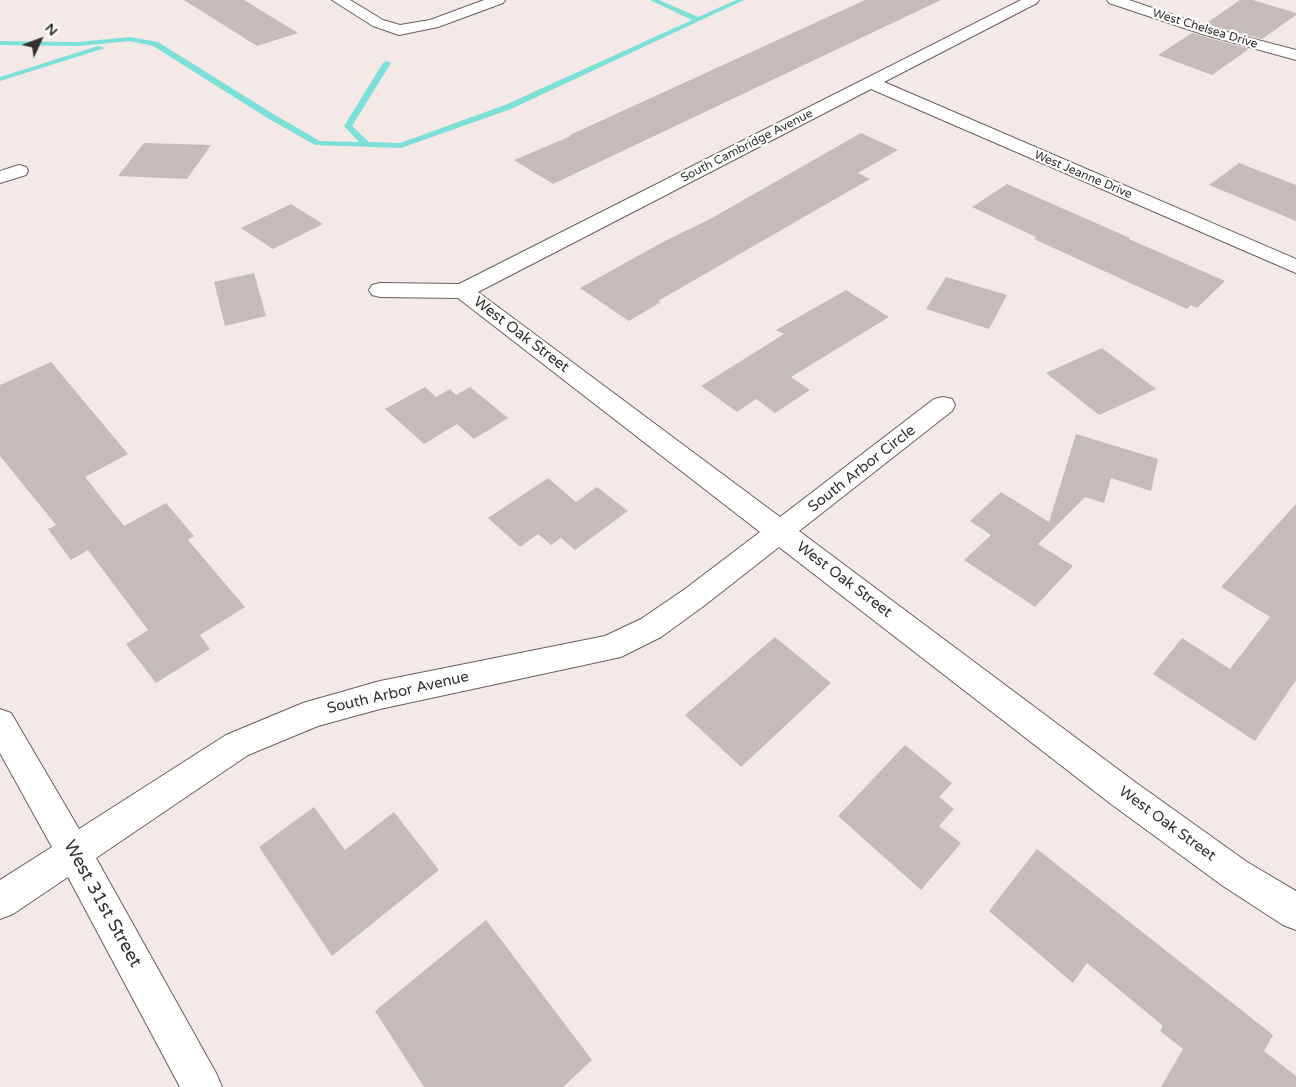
<!DOCTYPE html>
<style>
body{margin:0}
#map{position:relative;width:1296px;height:1087px;overflow:hidden;background:#f4e9e6;font-family:"Varela Round",sans-serif}
canvas{display:block}
.north{position:absolute;left:15px;top:15px;width:50px;height:50px;-webkit-text-stroke:4px #fff;paint-order:stroke;rotate:47deg;font-size:14px;font-weight:700;line-height:20px;text-align:center;color:#34302f}
.north::after{content:'';display:block;margin:auto;width:18px;height:22px;background:#34302f;clip-path:polygon(50% 0,100% 100%,50% 72%,0 100%)}
</style>
<div id="map">
<canvas width="1296" height="1087"></canvas>
<div class="north">N</div>
</div>
<script>
const g = document.querySelector('canvas').getContext('2d');
g.lineJoin = 'round';
const shape = rows => new Path2D(rows.map(r => 'M' + r).join(''));
function paint(path, color) { g.fillStyle = color; g.fill(path, 'evenodd'); }
function stroke(path, color, width, dash) { g.strokeStyle = color; g.lineWidth = width; g.lineCap = dash ? 'butt' : 'round'; g.setLineDash(dash || []); g.stroke(path); }
function drawText(font, color, halo, rows, align = 'center') {
  g.font = font + ' "Varela Round",sans-serif'; g.lineWidth = 4.5; g.setLineDash([]); g.textBaseline = 'middle'; g.strokeStyle = halo; g.fillStyle = color; for (const [text, x, y, turn = 0] of rows) {
    g.save(); g.translate(x, y); g.rotate((+turn || 0) * Math.PI / 180); g.textAlign = isNaN(turn) ? turn : align; if (halo) g.strokeText(text, 0, 0); g.fillText(text, 0, 0); g.restore();
  }
}
const stream = shape([
 [650,0,659,0,698,17,736,0,744,0,511,109,401,148,315,145,269,119,153,46,130,41,78,46,0,45,0,41,78,42,130,37,158,42,275,115,320,141,359,142,344,126,383,63,387,61,391,63,352,126,369,142,400,143,505,105,692,20,650,0],
 [98,46,105,48,0,81,0,77,98,46]
]);
const building = shape([
 [184,0,244,0,298,33,257,46],
 [865,0,941,0,553,184,514,160,571,136,570,135],
 [1240,0,1253,0,1296,13,1296,15,1262,39,1205,24],
 [1192,33,1202,36,1249,49,1212,75,1158,55],
 [861,133,898,150,858,173,870,179,658,301,661,302,629,321,580,288,663,242,712,218],
 [144,143,211,145,187,179,118,176],
 [1239,163,1296,185,1296,221,1209,185],
 [1007,184,1130,238,1129,239,1225,281,1197,308,1191,305,1187,309,1034,239,1036,237,972,207],
 [291,204,323,224,273,249,241,228],
 [254,273,266,316,225,326,214,282],
 [946,277,1007,295,989,329,926,309],
 [846,290,889,317,791,377,810,390,775,413,756,399,737,412,701,386,784,334,776,330],
 [1102,348,1156,389,1099,415,1046,373],
 [51,362,128,454,85,477,124,526,166,503,194,536,188,540,245,607,200,635,210,649,156,683,126,644,148,630,88,550,71,560,48,529,56,525,0,456,0,385],
 [425,387,436,397,450,389,456,395,470,387,508,418,474,439,457,424,424,444,385,409],
 [1076,434,1158,459,1151,491,1111,478,1104,503,1085,497,1038,544,1073,566,1035,607,964,560,991,535,970,521,1001,492,1049,522],
 [548,478,576,502,597,487,628,511,575,550,561,538,551,545,538,534,520,547,488,518],
 [1296,504,1296,680,1255,741,1153,674,1182,638,1230,669,1270,617,1221,587],
 [775,637,831,683,741,767,685,715],
 [905,745,952,783,939,797,954,809,939,826,961,843,921,890,838,816],
 [314,807,345,850,394,812,439,870,332,956,259,847],
 [1037,849,1273,1035,1264,1051,1296,1076,1296,1087,1161,1087,1183,1049,1160,1031,1163,1026,1087,963,1073,983,989,911],
 [486,920,592,1060,563,1087,424,1087,375,1011]
]);
const street = shape([
 [332,0,350,0,383,20,400,25,430,20,484,0,505,0,503,3,438,27,399,35,373,26,332,0],
 [1021,0,1039,0,1037,3,884,82,1296,259,1296,273,871,89,478,292,780,517,934,399,943,397,952,399,955,405,952,411,799,531,1135,782,1247,862,1296,891,1296,930,1283,925,1223,886,1111,804,779,547,705,605,661,637,621,657,380,709,318,726,248,755,96,858,216,1073,222,1087,180,1087,68,877,13,914,0,919,0,880,52,847,0,753,0,709,11,713,79,829,226,735,303,703,380,681,605,636,641,619,685,589,760,532,458,298,380,297,372,295,369,290,372,285,380,283,459,284,1021,0],
 [1107,0,1129,0,1212,28,1296,50,1296,60,1202,34,1109,3,1107,0],
 [19,165,26,167,28,171,26,175,0,183,0,171,19,165]
]);
const farStreetnames = [
 ["West Chelsea Drive",1205,29,17],
 ["South Cambridge Avenue",747,146,-27],
 ["West Jeanne Drive",1083,175,23]
];
const streetNames = [
 ["West Oak Street",521,335,37],
 ["South Arbor Circle",862,469,-38],
 ["West Oak Street",844,580,37],
 ["South Arbor Avenue",398,693,-13],
 ["West Oak Street",1167,824,36]
];
const nearStreetnames = [
 ["West 31st Street",102,904,61]
];
paint(stream, '#7de0d8');
paint(building, '#c7bbb9');
stroke(street, '#695f5d', 2);
paint(street, '#fff');
drawText('12px', '#34302f', '#fff', farStreetnames);
drawText('15px', '#34302f', '#fff', streetNames);
drawText('18px', '#34302f', '#fff', nearStreetnames);
</script>
